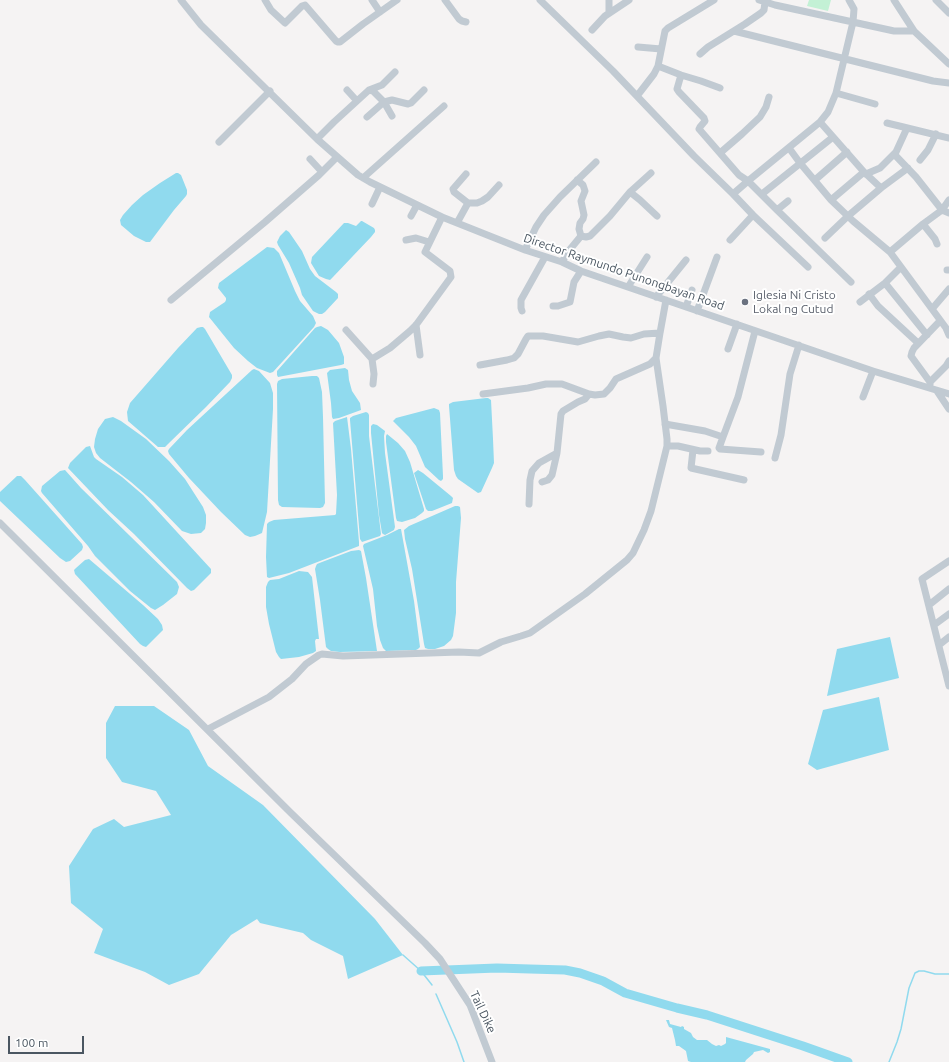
<!DOCTYPE html>
<style>
body{margin:0}
#map{position:relative;width:949px;height:1062px;overflow:hidden;background:#f5f3f3;font-family:Ubuntu,sans-serif}
canvas{display:block}
.scale{position:absolute;left:8px;top:1036px;width:76px;height:18px;box-sizing:border-box;border:2px solid #4a5661;border-top:0;padding-left:5px;font-size:12px;line-height:14px;white-space:nowrap;color:#4a5661;-webkit-text-stroke:3px #fff;paint-order:stroke}
</style>
<div id="map">
<canvas width="949" height="1062"></canvas>
<div class="scale">100 m</div>
</div>
<script>
const g = document.querySelector('canvas').getContext('2d');
g.lineJoin = 'round';
function paint(path, color) { g.fillStyle = color; g.fill(path, 'evenodd'); }
const shape = rows => new Path2D(rows.map(r => 'M' + r).join(''));
function stroke(path, color, width, dash) { g.strokeStyle = color; g.lineWidth = width; g.lineCap = dash ? 'butt' : 'round'; g.setLineDash(dash || []); g.stroke(path); }
function drawText(font, color, halo, rows, align = 'center') {
  g.font = font + ' Ubuntu,sans-serif'; g.lineWidth = 4; g.setLineDash([]); g.textBaseline = 'middle'; g.strokeStyle = halo; g.fillStyle = color; for (const [text, x, y, turn = 0] of rows) {
    g.save(); g.translate(x, y); g.rotate((+turn || 0) * Math.PI / 180); g.textAlign = isNaN(turn) ? turn : align; if (halo) g.strokeText(text, 0, 0); g.fillText(text, 0, 0); g.restore();
  }
}
const green = shape([
 [809,0,831,0,828,11,807,6]
]);
const water = shape([
 [176,173,178,173,181,175,187,190,187,194,186,196,174,210,150,242,146,242,134,236,121,225,120,220,123,215,132,205,143,195,160,183],
 [361,221,362,221,374,228,375,230,375,232,371,237,333,277,330,280,326,279,319,276,311,263,312,257,344,223,348,223,356,226],
 [286,230,289,232,302,251,310,269,315,276,336,292,338,294,338,298,325,312,322,314,319,314,313,311,302,295,300,288,289,263,278,245,277,242,280,236],
 [267,247,274,248,279,253,295,291,300,301,313,316,316,323,314,327,273,372,270,373,257,368,248,361,234,348,209,317,210,312,225,302,226,300,226,298,218,288,219,283],
 [321,326,328,330,339,343,344,357,344,364,341,365,278,377,277,375,277,371,315,328,317,327],
 [201,327,203,327,205,329,232,375,232,378,230,382,206,407,168,444,165,447,158,447,128,421,127,412,130,403,178,348,197,328],
 [345,368,348,370,349,380,352,391,360,403,361,410,339,418,333,419,332,417,331,403,327,373,330,370],
 [254,369,259,371,270,383,273,393,273,409,267,512,262,533,255,536,250,537,245,535,221,512,189,478,169,454,168,451,169,449,187,430,252,370],
 [312,376,317,376,319,378,322,392,323,417,325,503,323,507,320,508,282,507,279,505,278,500,277,384,278,381,282,379],
 [486,398,488,398,491,400,493,439,494,463,492,468,481,492,478,493,458,479,456,476,454,470,449,406,449,404,453,402],
 [434,408,439,410,440,413,443,476,443,479,441,481,439,480,425,467,416,446,409,437,393,421,396,418],
 [366,412,368,413,369,415,369,436,381,534,380,536,362,542,360,539,350,420,350,418,353,416],
 [113,417,121,421,146,439,169,461,185,479,203,507,206,515,206,523,205,529,201,533,191,534,182,531,154,502,131,482,100,458,96,453,94,447,95,439,98,429,105,419],
 [347,417,351,449,359,542,359,546,289,573,269,578,267,577,266,557,267,524,269,522,274,520,335,515,336,514,337,495,333,423,335,421],
 [373,424,377,425,385,431,384,436,385,453,395,527,394,530,385,535,383,534,382,533,379,515,371,433,371,426],
 [387,434,398,443,405,451,410,462,424,509,424,511,422,513,415,518,402,522,397,521,396,518,386,442,386,436],
 [90,446,94,457,96,459,122,477,143,495,211,569,211,573,194,590,191,591,187,588,134,534,108,510,68,468,70,463,86,447],
 [65,470,81,488,177,582,179,587,177,594,163,605,155,610,151,608,130,591,95,556,88,546,42,493,41,491,42,486,60,471],
 [418,470,423,473,451,496,453,498,452,503,432,511,428,511,426,509,414,473],
 [17,476,21,476,25,480,82,544,83,547,82,550,70,561,66,562,60,558,0,501,0,492],
 [455,506,458,506,460,507,461,518,456,582,456,613,453,636,451,640,444,646,435,649,428,649,425,648,424,644,412,569,405,539,404,530,409,526],
 [399,529,401,529,414,601,420,647,418,649,416,650,386,651,383,648,380,640,377,626,373,589,363,546,364,544,387,535],
 [359,550,361,551,366,578,377,651,340,652,331,651,328,649,326,647,320,600,315,569,316,566,317,564,322,562,351,551],
 [89,559,143,605,158,619,162,625,163,630,146,647,143,646,140,644,75,574,74,570,76,568,85,560],
 [299,571,308,572,312,577,319,639,316,639,315,641,316,651,313,653,299,657,281,659,279,657,276,652,269,624,266,607,266,587,268,582,270,580,279,579],
 [890,637,899,678,827,696,837,649],
 [879,697,889,750,817,770,808,764,823,710],
 [115,706,154,706,189,730,208,766,263,805,375,919,403,955,348,979,343,956,311,940,303,933,260,923,257,919,231,935,199,974,169,985,145,972,94,953,103,929,71,903,69,866,93,829,114,819,124,827,171,815,156,791,122,782,106,758,106,723],
 [666,1020,669,1020,670,1024,681,1027,682,1026,684,1027,684,1029,691,1033,693,1037,697,1040,707,1040,712,1044,716,1046,719,1045,721,1046,725,1044,726,1043,726,1037,770,1049,770,1052,768,1053,763,1050,754,1052,753,1054,746,1060,745,1062,691,1062,688,1061,686,1051,679,1046,676,1046,675,1040,672,1028,669,1027]
]);
const stream = shape([
 [403,955,421,971,432,985],
 [436,994,457,1042,464,1062],
 [889,1062,897,1042,901,1029,909,988,915,973,919,971,924,971,935,974,949,974]
]);
const river = shape([
 [421,971,497,968,530,969,565,970,580,973,603,981,625,993,677,1008,707,1015,803,1046,848,1062]
]);
const minor = shape([
 [181,0,201,25,317,139,358,175,370,182,442,217,525,250,562,262,581,271,873,371,949,394],
 [265,0,271,10,285,23,302,6,305,5,336,41,338,42,340,42,363,24,397,0],
 [372,0,380,12],
 [445,0,459,19,462,21,466,22],
 [540,0,613,71,694,156,733,194,753,215,808,267],
 [609,0,609,12],
 [759,0,775,5,894,31,914,31],
 [894,0,914,31,949,64],
 [936,0,949,13],
 [592,30,605,16,629,0],
 [734,31,933,81,949,83],
 [638,47,661,49],
 [700,54,708,47,745,24,761,13,764,10,765,2],
 [658,66,681,75,701,81,720,88],
 [681,75,677,89,679,92,704,118,705,121,700,127,699,129,739,175,748,181,733,194],
 [347,90,357,101],
 [369,90,373,91,384,102,392,116],
 [836,93,875,104],
 [637,96,654,74,658,66,665,31,668,28,714,0],
 [367,117,384,102,392,100,408,104,411,103,424,90],
 [820,122,864,172,881,188,848,216,825,238],
 [887,123,949,138],
 [317,139,334,122,369,90,382,85,395,72],
 [219,142,270,91],
 [789,148,800,163,831,200,853,221,890,252,946,328,949,335],
 [720,153,742,134,760,117,766,107,769,97],
 [894,154,916,177,942,210,949,213],
 [310,159,322,172],
 [920,160,928,150,936,134],
 [866,174,880,168,896,152,907,128],
 [363,178,444,106],
 [815,180,847,152],
 [881,188,908,168],
 [630,192,651,173],
 [762,194,833,137],
 [831,200,864,172],
 [788,201,777,210,748,181,820,122,828,112,836,93,853,22,854,9,849,0],
 [468,203,477,203,482,201,488,197,499,185],
 [372,204,380,187],
 [777,210,851,282],
 [411,216,417,205],
 [457,223,468,203,454,192,453,189,466,174],
 [923,224,935,239,937,244],
 [581,236,586,237,590,236,610,216,630,192,640,200,657,216],
 [406,240,416,238,429,242],
 [730,240,753,215],
 [525,250,536,227,544,215,560,197,596,162],
 [890,252,923,224,942,210,949,200],
 [562,262,567,253,581,236,579,229,580,223,583,219,584,215,581,201,585,191,583,185,577,180],
 [947,270,949,270],
 [885,283,927,335],
 [628,287,647,257],
 [869,294,878,306,918,343],
 [656,297,686,260],
 [171,300,265,222,319,175,337,157],
 [860,302,885,283,901,267],
 [553,306,558,306,570,302,574,282,581,271],
 [686,307,692,290],
 [932,309,949,289],
 [522,311,521,308,521,300,545,257],
 [697,311,717,257],
 [416,325,420,355],
 [346,330,372,359,390,348,410,331,416,325,451,277,450,271,425,252,442,217],
 [728,349,737,324],
 [372,359,374,374,373,384],
 [480,365,507,360,514,358,518,354,526,339,528,336,543,336,578,342,599,336,609,334,623,337,631,338,644,334,660,333,666,300],
 [930,382,911,356,912,352,914,348,940,321],
 [930,385,930,382,946,366,949,361],
 [937,391,949,409],
 [483,394,528,388,546,384,562,384,589,394,585,399,578,402,563,411,561,414,557,453,539,463,532,471,530,480,529,504],
 [589,394,595,395,604,394,610,388,616,379,650,364,656,358],
 [863,397,873,371],
 [665,424,705,431,723,437,738,397,755,331],
 [723,437,719,448,720,449,761,452],
 [667,446,678,446,700,451,708,451],
 [693,450,691,468,744,480],
 [775,458,781,435,790,374,799,345],
 [542,482,548,480,552,475,557,453],
 [0,523,291,813,425,943,440,959,470,1005,492,1062],
 [949,561,922,579,949,686],
 [929,605,949,589],
 [934,625,949,614],
 [939,645,949,637],
 [208,729,269,697,292,679,306,664,319,655,322,654,343,656,459,652,479,653,501,642,521,636,530,633,585,594,627,560,633,553,644,530,651,511,667,446,667,439,663,406,656,358,660,333]
]);
const markers = [
 [745,302,4,"#6b7280"]
];
const streetNames = [
 ["Director Raymundo Punongbayan Road",624,272,19],
 ["Tail Dike",483,1012,65]
];
const worshipNames = [
 ["Iglesia Ni Cristo",753,295],
 ["Lokal ng Cutud",753,309]
];
paint(green, '#c3f1d5');
paint(water, '#90daee');
stroke(stream, '#90daee', 1.5);
stroke(river, '#90daee', 9);
stroke(minor, '#c1cad2', 7);
for (const [x, y, r, color] of markers) { const dot = new Path2D(); dot.arc(x, y, r, 0, 2 * Math.PI); g.fillStyle = color; g.fill(dot); stroke(dot, '#fff', 1.5); }
drawText('12px', '#4a5661', '#fff', streetNames);
drawText('12px', '#5b616d', '#fff', worshipNames, 'left');
</script>
